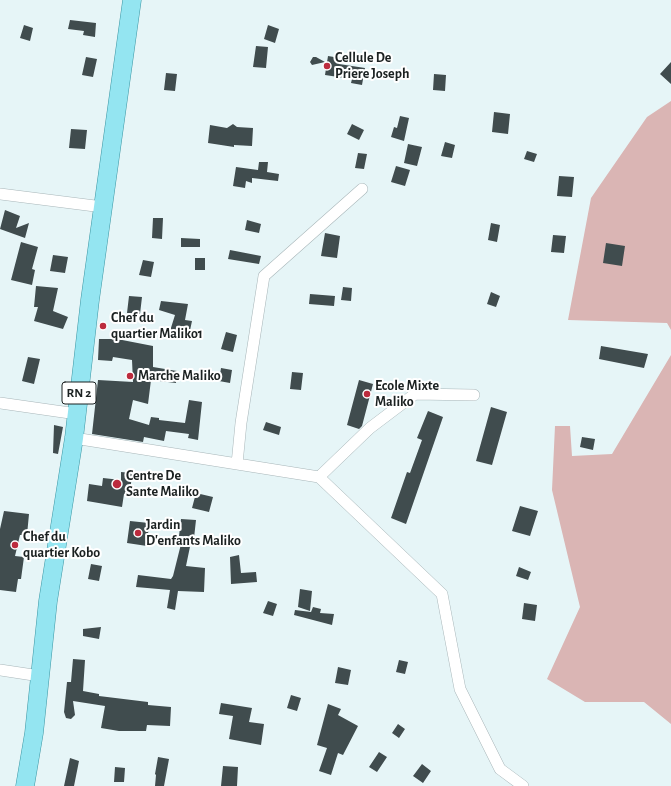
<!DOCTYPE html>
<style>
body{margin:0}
canvas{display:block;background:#e6f5f7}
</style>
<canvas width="671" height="786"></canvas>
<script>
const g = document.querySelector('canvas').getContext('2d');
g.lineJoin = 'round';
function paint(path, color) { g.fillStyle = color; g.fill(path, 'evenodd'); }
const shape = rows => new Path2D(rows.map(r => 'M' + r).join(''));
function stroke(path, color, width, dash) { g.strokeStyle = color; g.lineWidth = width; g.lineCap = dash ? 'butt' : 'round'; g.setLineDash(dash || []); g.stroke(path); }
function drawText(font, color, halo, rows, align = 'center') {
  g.font = font + ' "Alegreya Sans",sans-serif'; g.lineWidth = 4; g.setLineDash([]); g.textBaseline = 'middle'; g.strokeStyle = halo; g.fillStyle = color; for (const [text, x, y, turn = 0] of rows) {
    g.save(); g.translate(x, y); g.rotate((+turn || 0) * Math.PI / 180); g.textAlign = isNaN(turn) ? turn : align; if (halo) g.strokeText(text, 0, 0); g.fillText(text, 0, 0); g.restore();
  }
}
const green = shape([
 [671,101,671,330,667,323,568,320,591,198,647,117],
 [671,355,671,724,644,702,585,702,547,679,580,607,552,490,555,426,570,426,572,456,612,454]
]);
const building = shape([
 [70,20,96,23,95,37,83,35,84,31,68,29],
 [24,25,33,28,30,41,20,38],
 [268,25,279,29,275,43,264,39],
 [256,46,268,47,266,68,253,67],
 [328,56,340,58,339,64,365,68,362,85,351,83,352,79,325,75],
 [86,57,97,59,93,77,82,75],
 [313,57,316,57,325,62,312,65,310,62],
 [671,62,671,84,660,74],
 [166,73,177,74,175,91,164,90],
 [434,74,446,75,445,91,433,90],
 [494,112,510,114,508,134,492,132],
 [400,116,409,118,404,141,391,137,394,127,397,128],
 [233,124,237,127,253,128,252,146,234,145,234,147,208,143,210,125,227,128],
 [352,124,364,130,359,140,347,134],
 [71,129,87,130,85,149,69,148],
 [445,142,455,145,452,158,441,156],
 [408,144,422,147,417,166,404,163],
 [527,151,537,154,534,162,524,159],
 [358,153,367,154,364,169,355,168],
 [259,162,268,162,267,172,279,174,278,181,252,178,252,183,246,181,245,188,233,186,236,167,258,170],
 [396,166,410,170,405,186,391,182],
 [559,176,574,177,572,197,557,196],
 [5,210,20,216,16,228,29,223,25,238,0,229],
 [153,218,163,218,162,239,152,238],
 [247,220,261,224,259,233,245,230],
 [491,223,500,225,497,242,488,240],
 [325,233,340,236,337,258,321,256],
 [553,235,566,236,564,253,551,252],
 [181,238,200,239,200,247,181,247],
 [21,242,38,247,32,269,35,270,32,285,11,280],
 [606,243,625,246,622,266,603,263],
 [230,250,261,256,259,264,228,259],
 [53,255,68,257,65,273,50,271],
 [195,258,205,258,205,270,195,270],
 [143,260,154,262,151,277,139,275],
 [36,286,58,288,53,311,68,317,63,329,34,321,38,307,34,307],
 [343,287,352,288,351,301,341,300],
 [491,292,500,296,496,307,487,304],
 [310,294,335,296,334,306,309,304],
 [129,296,142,297,140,314,127,313],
 [161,301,188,304,185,320,192,321,189,335,170,331,175,315,159,310],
 [226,332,237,335,233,352,221,349],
 [99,339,117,339,153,346,153,367,177,371,176,383,151,380,148,404,133,400,129,419,149,425,151,417,159,418,159,420,185,423,189,400,202,402,198,440,188,438,189,434,166,431,164,441,144,437,143,442,92,434,98,380,133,382,132,360,113,357,112,361,98,360],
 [601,346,648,354,644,368,599,359],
 [28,357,40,359,34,384,22,381],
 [221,368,232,370,230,383,219,381],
 [292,372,303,373,301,390,290,389],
 [359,380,373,384,362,426,359,429,347,425],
 [491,407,507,412,492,465,476,461],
 [428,411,443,417,406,524,391,518,407,472,410,473,422,440,417,438],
 [266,422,281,427,279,435,263,430],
 [54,425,63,427,58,454,53,453],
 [582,437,595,439,593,450,580,447],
 [121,472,132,473,130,494,124,494,122,507,87,501,89,484,102,486,103,478,121,480],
 [196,493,213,497,209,512,192,508],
 [520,506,538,511,530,536,512,531],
 [4,511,29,514,27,535,20,535,15,556,24,557,21,579,18,579,16,592,0,590,0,529],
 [181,519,196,520,194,538,192,537,186,566,205,568,204,592,178,591,175,610,167,608,170,590,136,587,138,575,171,579,173,576,183,536,179,536],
 [130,521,149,523,147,546,127,543],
 [239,555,241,573,256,572,257,582,231,584,230,557],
 [91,564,102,566,99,581,88,579],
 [519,567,531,572,528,580,516,576],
 [300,589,312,591,310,611,298,607],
 [268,601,277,604,273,616,263,613],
 [524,603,537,605,535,621,522,619],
 [313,607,321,609,320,613,334,614,332,625,294,615,295,610,311,612],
 [101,627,99,639,83,636,83,629],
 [73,659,85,660,83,691,99,694,99,696,148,702,148,705,171,707,170,726,147,725,146,731,119,731,101,728,105,706,73,701,75,715,71,719,66,718,64,712,67,682,71,682],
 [399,660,408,662,405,674,396,672],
 [338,667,351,670,348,685,335,683],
 [291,695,301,698,297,711,287,708],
 [221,703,252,708,249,722,264,724,261,745,229,739,233,716,219,714],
 [328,704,341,709,338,715,358,726,343,755,338,753,331,775,319,771,327,748,317,745],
 [398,724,405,729,399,738,392,733],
 [379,752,387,757,377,772,369,767],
 [158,757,169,759,164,786,155,786,156,775,155,774],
 [70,758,79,761,74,786,64,786],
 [422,764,431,771,423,783,413,776],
 [223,766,238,767,237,786,221,786],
 [115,767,125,768,124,782,114,782]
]);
const minor = shape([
 [0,194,103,207],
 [0,403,77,414],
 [74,438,319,477,442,594,460,689,500,769,523,786],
 [237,464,241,423,264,276,362,189],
 [319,477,370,428,415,394,474,395],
 [0,670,40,676]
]);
const primary = shape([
 [25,786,34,733,48,601,74,438,90,300,132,0]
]);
const markers = [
 [327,66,4,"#bc2b3d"],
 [103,326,4,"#bc2b3d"],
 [130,376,4,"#bc2b3d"],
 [367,394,4,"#bc2b3d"],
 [117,484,5,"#bc2b3d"],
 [138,533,4,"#bc2b3d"],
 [15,545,4,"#bc2b3d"]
];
const shields = [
 [79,393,34]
];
const shieldNames = [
 ["RN 2",79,393]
];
const poiNames = [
 ["Cellule De",335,58],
 ["Priere Joseph",335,74],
 ["Chef du",111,318],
 ["quartier Maliko1",111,334],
 ["Marche Maliko",138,376],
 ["Ecole Mixte",375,386],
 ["Maliko",375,402],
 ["Centre De",126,476],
 ["Sante Maliko",126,492],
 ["Jardin",146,525],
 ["D'enfants Maliko",146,541],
 ["Chef du",23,537],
 ["quartier Kobo",23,553]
];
paint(green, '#dab5b4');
paint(building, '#404c4e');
stroke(minor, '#a8b6b9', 12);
stroke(primary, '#3b95a2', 19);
stroke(minor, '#fff', 11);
stroke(primary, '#94e5f1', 18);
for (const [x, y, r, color] of markers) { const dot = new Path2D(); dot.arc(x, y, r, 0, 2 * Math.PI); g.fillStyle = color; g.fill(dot); stroke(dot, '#fff', 1.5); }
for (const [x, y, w] of shields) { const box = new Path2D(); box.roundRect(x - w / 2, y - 11, w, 22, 3); g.fillStyle = '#fff'; g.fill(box); stroke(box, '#1b2121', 1); }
drawText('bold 13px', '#1b2121', null, shieldNames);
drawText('bold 14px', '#1b2121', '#fff', poiNames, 'left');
</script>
